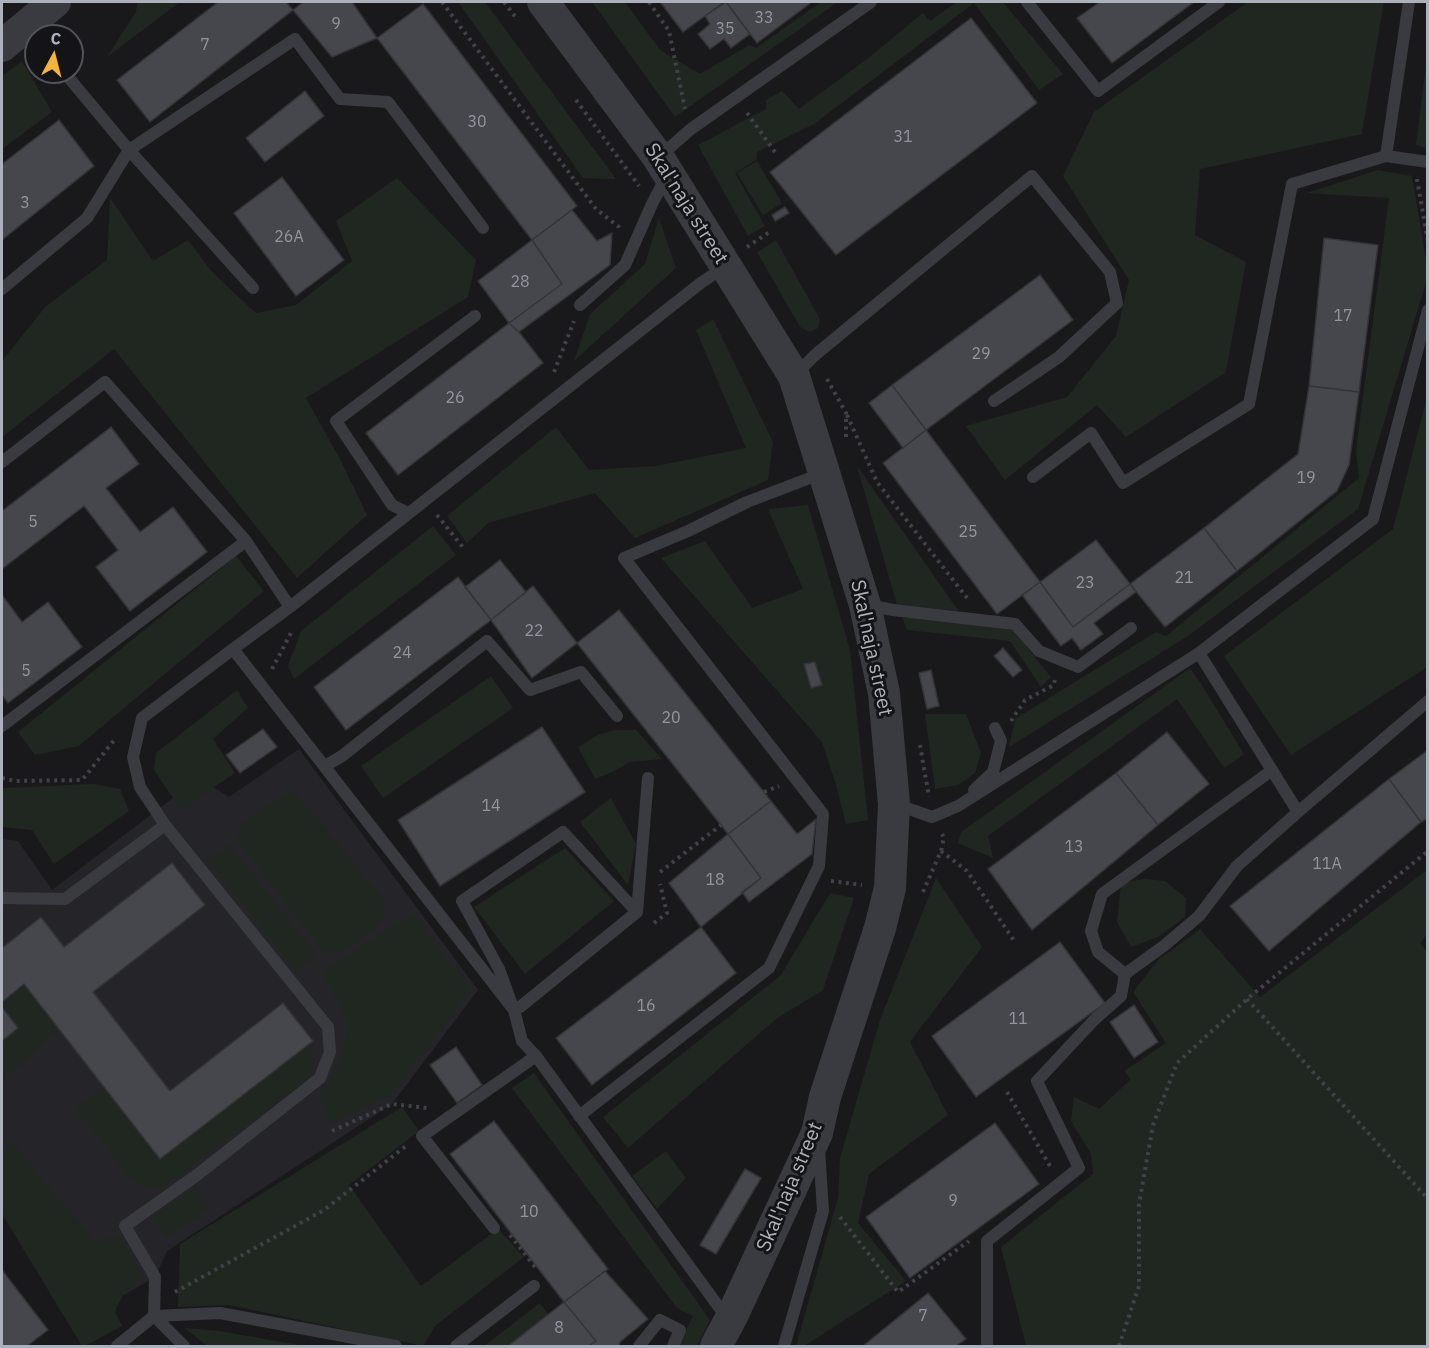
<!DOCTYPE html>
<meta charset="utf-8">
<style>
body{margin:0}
#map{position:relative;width:1429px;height:1348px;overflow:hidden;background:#19191c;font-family:"IBM Plex Sans",sans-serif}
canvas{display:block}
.frame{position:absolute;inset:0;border:3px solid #acb1bb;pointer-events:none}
.north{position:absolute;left:24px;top:24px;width:60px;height:60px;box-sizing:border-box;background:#141417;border:2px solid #515359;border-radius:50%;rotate:7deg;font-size:16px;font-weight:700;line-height:24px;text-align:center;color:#acb1bb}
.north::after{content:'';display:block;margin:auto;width:21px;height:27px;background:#f2b43b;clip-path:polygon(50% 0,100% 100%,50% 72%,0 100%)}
</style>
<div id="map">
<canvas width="1429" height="1348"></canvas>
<div class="frame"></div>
<div class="north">С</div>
</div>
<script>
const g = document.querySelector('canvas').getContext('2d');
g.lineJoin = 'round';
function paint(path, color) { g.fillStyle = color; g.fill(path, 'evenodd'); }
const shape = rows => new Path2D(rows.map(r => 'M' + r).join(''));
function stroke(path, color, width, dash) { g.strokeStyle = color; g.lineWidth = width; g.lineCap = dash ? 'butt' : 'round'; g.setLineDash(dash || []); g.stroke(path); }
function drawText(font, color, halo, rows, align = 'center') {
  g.font = font + ' "IBM Plex Sans",sans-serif'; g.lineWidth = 6; g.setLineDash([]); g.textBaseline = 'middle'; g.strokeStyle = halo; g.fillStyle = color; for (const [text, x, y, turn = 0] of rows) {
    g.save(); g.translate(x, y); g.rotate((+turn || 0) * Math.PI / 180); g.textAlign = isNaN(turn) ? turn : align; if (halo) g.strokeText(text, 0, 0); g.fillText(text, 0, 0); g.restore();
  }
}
const built = shape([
 [299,749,478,990,392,1104,167,1251,155,1277,124,1295,2,1199,2,839,18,841,52,890,199,778,229,797]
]);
const green = shape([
 [137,2,180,2,107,57,136,12],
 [458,2,485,2,616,179,583,178],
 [592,2,625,2,660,50,700,74,749,45,756,48,821,2,838,2,675,117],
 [957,2,1003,2,1063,74,1039,90,974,3,814,124,757,152,756,160,735,173,765,226,748,236,698,145,766,109,766,100,782,91,799,109,867,59,923,13,930,21],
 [1248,2,1384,2,1362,134,1200,169,1195,235,1246,262,1226,372,1126,437,1097,405,1005,480,966,426,1067,397,1116,336,1129,280,1063,176,1094,112],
 [22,61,52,112,2,149,2,76],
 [1426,64,1428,64,1427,148,1416,145],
 [757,161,782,203,763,215,737,173],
 [1378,170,1412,176,1427,267,1427,279,1358,509,1188,636,1009,747,1015,719,1156,632,1166,636,1359,478,1356,450,1389,198,1307,193],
 [397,178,476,260,468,297,306,398,341,461,367,515,297,578,114,349,2,437,2,361,45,307,107,260,110,198,153,261,188,240,212,272,256,313,296,305,352,261,336,221],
 [659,218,676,268,574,361,590,314,645,264],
 [776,240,820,319,818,328,810,332,800,327,757,252],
 [713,319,773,442,768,480,635,538,595,493,488,523,467,543,447,516,556,427,589,470,656,466,746,448,696,330],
 [1427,397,1427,667,1291,755,1224,656,1393,529],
 [857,466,953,603,959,611,897,605],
 [808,505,850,650,868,820,846,824,836,785,822,742,661,558,705,541,752,608,803,589,768,509],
 [433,526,456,555,294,679,288,666,301,631],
 [236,556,264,591,79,746,35,755,18,732],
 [902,617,1011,627,1051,677,1041,687,1010,641,907,630],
 [1190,668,1200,682,1244,754,1224,768,1177,699,988,836,993,858,958,843,961,832],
 [491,676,513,708,383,798,361,766],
 [237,690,248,708,213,739,235,773,181,810,154,770,156,753],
 [925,714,966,714,981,753,975,773,958,785,935,789],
 [614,730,636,730,662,759,630,762,612,772,595,779,578,747,598,735],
 [93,784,120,789,129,811,54,864,32,830,2,827,2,788],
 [296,793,383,898,384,919,365,937,343,952,323,951,237,841,243,823,263,807,283,795],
 [611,798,636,844,628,885,580,822],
 [229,844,317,955,296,972,208,860],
 [565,848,614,901,525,974,474,907],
 [1427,870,1427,934,1420,944,1428,952,1427,1346,1026,1346,1001,1247,1093,1174,1091,1154,1071,1121,1074,1097,1099,1109,1131,1079,1124,1071,1166,1043,1133,992,1158,960,1200,929,1260,997],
 [936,878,982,947,910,1042,948,1115,869,1174,858,1223,906,1281,804,1346,796,1346,838,1198,840,1158,880,1020],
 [1144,879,1165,881,1186,898,1185,917,1158,937,1131,947,1117,922,1121,883],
 [830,893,854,898,823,990,776,1019,628,1148,603,1117,781,975],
 [414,913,471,991,391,1096,331,1123,319,1095,337,1066,346,1036,346,1019,322,971],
 [24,984,59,1030,2,1081,2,1041,18,1028,2,1007,2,1002],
 [309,1043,314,1059,309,1079,163,1187,151,1190,131,1180,75,1108,104,1087,160,1159],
 [534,1073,710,1320,697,1346,678,1346,693,1316,677,1308,512,1088],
 [402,1107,419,1131,349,1185,421,1286,498,1229,524,1257,435,1326,423,1346,229,1305,178,1307,180,1244],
 [12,1142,94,1241,121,1237,144,1277,124,1294,115,1311,122,1326,85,1346,82,1346,2,1214,2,1149],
 [666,1151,686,1178,657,1209,632,1176],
 [195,1187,210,1209,167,1238,152,1217],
 [540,1303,549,1315,508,1346,484,1346],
 [185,1328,219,1331,305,1346,207,1346]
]);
const building = shape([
 [218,2,286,2,293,10,150,122,117,80,218,2],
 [303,2,352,2,377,38,332,57,293,10,303,2],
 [660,2,724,2,683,32,660,2],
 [726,2,812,2,757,43,726,2],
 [726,2,750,34,731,48,724,39,710,49,698,34,710,24,705,16,726,2],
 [1100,2,1194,2,1112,63,1077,18,1100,2],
 [423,4,577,206,532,240,377,38,423,4],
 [971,18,1037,103,836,255,770,172,971,18],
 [305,91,324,116,265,162,246,138,305,91],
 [59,120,94,166,2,240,2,164,59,120],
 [282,177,344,260,296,296,234,213,282,177],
 [785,207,789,213,775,221,772,215,785,207],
 [572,210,597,241,612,233,610,265,519,332,509,323,562,284,532,240,572,210],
 [1324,238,1378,245,1359,392,1309,386,1324,238],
 [532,240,562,284,509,323,478,281,532,240],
 [1040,275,1073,320,926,430,892,385,1040,275],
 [509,323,519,332,543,363,398,475,366,433,509,323],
 [892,385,926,430,903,448,869,403,892,385],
 [1309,386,1359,392,1349,465,1337,491,1237,571,1204,528,1298,454,1309,386],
 [111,427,139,464,106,488,140,532,173,507,207,552,130,611,96,567,118,550,84,506,2,569,2,511,111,427],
 [926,430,1040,582,997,614,883,463,926,430],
 [1204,528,1237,571,1165,627,1130,584,1204,528],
 [1096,540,1130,584,1073,627,1040,582,1096,540],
 [500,560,526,592,491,620,465,587,500,560],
 [458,577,491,620,346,730,314,687,458,577],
 [1040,582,1073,627,1130,584,1136,592,1094,623,1103,634,1081,650,1072,638,1061,646,1022,595,1040,582],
 [533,586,577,643,532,678,491,620,533,586],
 [2,595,22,622,48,602,82,647,8,703,2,695,2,595],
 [619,610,771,801,728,834,577,643,619,610],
 [1003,648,1022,670,1013,677,994,656,1003,648],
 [815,662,822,685,811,688,804,664,815,662],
 [931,670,939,706,927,709,919,673,931,670],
 [542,727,585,792,440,886,398,820,542,727],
 [263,729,277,747,240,773,226,755,263,729],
 [1167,732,1209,784,1158,825,1116,773,1167,732],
 [1428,750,1428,818,1421,822,1389,779,1428,750],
 [1116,773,1158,825,1032,930,988,869,1116,773],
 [1389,779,1421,822,1269,951,1230,906,1389,779],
 [771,801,797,834,816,819,812,854,749,902,742,892,761,878,728,834,771,801],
 [728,834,761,878,701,927,669,883,728,834],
 [172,863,205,905,93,992,170,1091,283,1003,313,1041,160,1159,24,984,2,1002,2,948,41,917,64,947,172,863],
 [701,927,736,973,592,1085,556,1038,701,927],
 [1060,942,1105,1003,976,1097,932,1036,1060,942],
 [1134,1005,1158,1042,1134,1058,1110,1022,1134,1005],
 [2,1007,18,1028,2,1041,2,1007],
 [456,1047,482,1085,457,1103,430,1065,456,1047],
 [494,1121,608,1269,564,1302,450,1154,494,1121],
 [995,1123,1039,1184,910,1278,866,1217,995,1123],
 [745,1169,761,1178,716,1254,700,1245,745,1169],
 [2,1270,48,1330,27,1346,2,1346,2,1270],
 [605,1271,648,1319,620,1342,619,1346,589,1346,596,1341,564,1302,605,1271],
 [928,1293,966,1339,956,1346,863,1346,928,1293],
 [564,1302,596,1341,589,1346,508,1346,564,1302]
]);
const path = shape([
 [442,2,596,209,619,227,620,229],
 [504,2,517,19],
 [649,2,669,31,685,109],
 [576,100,639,186],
 [747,113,775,152],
 [1417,179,1428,242],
 [747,247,771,231],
 [554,372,574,321],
 [827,379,846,413,846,441],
 [847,415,877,482,967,598],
 [437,515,465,550],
 [272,669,292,631],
 [1011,721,1025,700,1054,685,1055,679],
 [920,745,929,797],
 [2,778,15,781,82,780,116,738],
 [764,792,779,786],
 [941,851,967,871,1015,942],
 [660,872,721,825],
 [831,881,862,885],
 [923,892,941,851,944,837,942,834],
 [654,923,667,913,660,884],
 [1247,999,1428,1199],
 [1007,1092,1050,1166],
 [332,1131,392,1104,427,1108],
 [840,1217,898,1292,969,1241],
 [510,1235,535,1267],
 [175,1292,324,1210,406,1146],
 [1119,1346,1139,1286,1139,1204,1153,1125,1177,1063,1247,999,1428,851]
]);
const service = shape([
 [1027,2,1098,91,1219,2],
 [64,72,129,150,295,39,340,99,388,102,483,228],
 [1386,156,1428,162],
 [659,157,691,129,871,2],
 [2,289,87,218,129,150,253,288],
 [580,305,625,265,652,204,666,177],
 [795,375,815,355,1032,176,1110,272,1117,303,1059,357,994,401],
 [2,462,105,382,246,541,290,607,233,649,514,1010,522,1041,536,1056,721,1310,731,1315],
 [1033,477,1091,433,1123,483,1249,404,1292,184,1386,156,1409,2],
 [408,513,392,505,336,421,475,316],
 [868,605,893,610,1015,624,1039,651,1078,667,1131,628],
 [290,607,702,282,725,267],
 [1199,653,1373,519,1428,310],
 [2,726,246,541],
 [325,766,342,756,487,641,530,690,581,672,617,716],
 [974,790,993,772,1001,741,995,728],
 [895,804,932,817,958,806,1199,653,1298,812,1237,866,1199,916,1165,945,1125,974,1121,996,1095,1019,1037,1081,1079,1168,987,1241,987,1346],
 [1298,812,1428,701],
 [2,898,65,899,165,825],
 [637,912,563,832,462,901,499,969,514,1010,520,1007,637,912,648,778],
 [1125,974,1098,952,1091,931,1102,894,1271,771],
 [579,1116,769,968,819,866,823,814,624,558,688,531,747,502,823,473],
 [494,1228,422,1136,536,1056],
 [117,1346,154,1316,220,1313,396,1346],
 [184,1346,154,1316,155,1277,125,1226,197,1175,320,1078,330,1052,328,1027,165,825,140,787,133,757,142,718,233,649],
 [456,1346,534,1286],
 [639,1346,660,1320,680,1330,673,1346],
 [784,1346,823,1211,819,1149]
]);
const tertiary = shape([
 [543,2,658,157,794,376,865,605,884,693,894,804,890,888,880,928,825,1097,817,1133,732,1316,716,1346],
 [2,46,55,2]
]);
const numberNames = [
 ["33",764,18],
 ["9",336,24],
 ["35",725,29],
 ["7",205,45],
 ["30",477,122],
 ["31",903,137],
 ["3",25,203],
 ["26А",289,237],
 ["28",520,282],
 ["17",1343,316],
 ["29",981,354],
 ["26",455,398],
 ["19",1306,478],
 ["5",33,522],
 ["25",968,532],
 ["21",1184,578],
 ["23",1085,583],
 ["22",534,631],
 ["24",402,653],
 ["5",26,671],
 ["20",671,718],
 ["14",491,806],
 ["13",1074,847],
 ["11А",1327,864],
 ["18",715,880],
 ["16",646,1006],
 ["11",1018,1019],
 ["9",953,1201],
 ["10",529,1212],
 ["7",923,1316],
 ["8",559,1328]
];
const streetNames = [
 ["Skal'naja street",686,204,58],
 ["Skal'naja street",871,648,78],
 ["Skal'naja street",790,1187,-67]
];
paint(built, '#252529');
paint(green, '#1f2720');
paint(building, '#46474c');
stroke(building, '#333338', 1.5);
stroke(path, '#404248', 4, [3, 4.5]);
stroke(service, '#3a3b41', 12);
stroke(tertiary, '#3a3b41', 32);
drawText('16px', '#92969f', null, numberNames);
drawText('20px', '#acb1bb', '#141417', streetNames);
</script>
